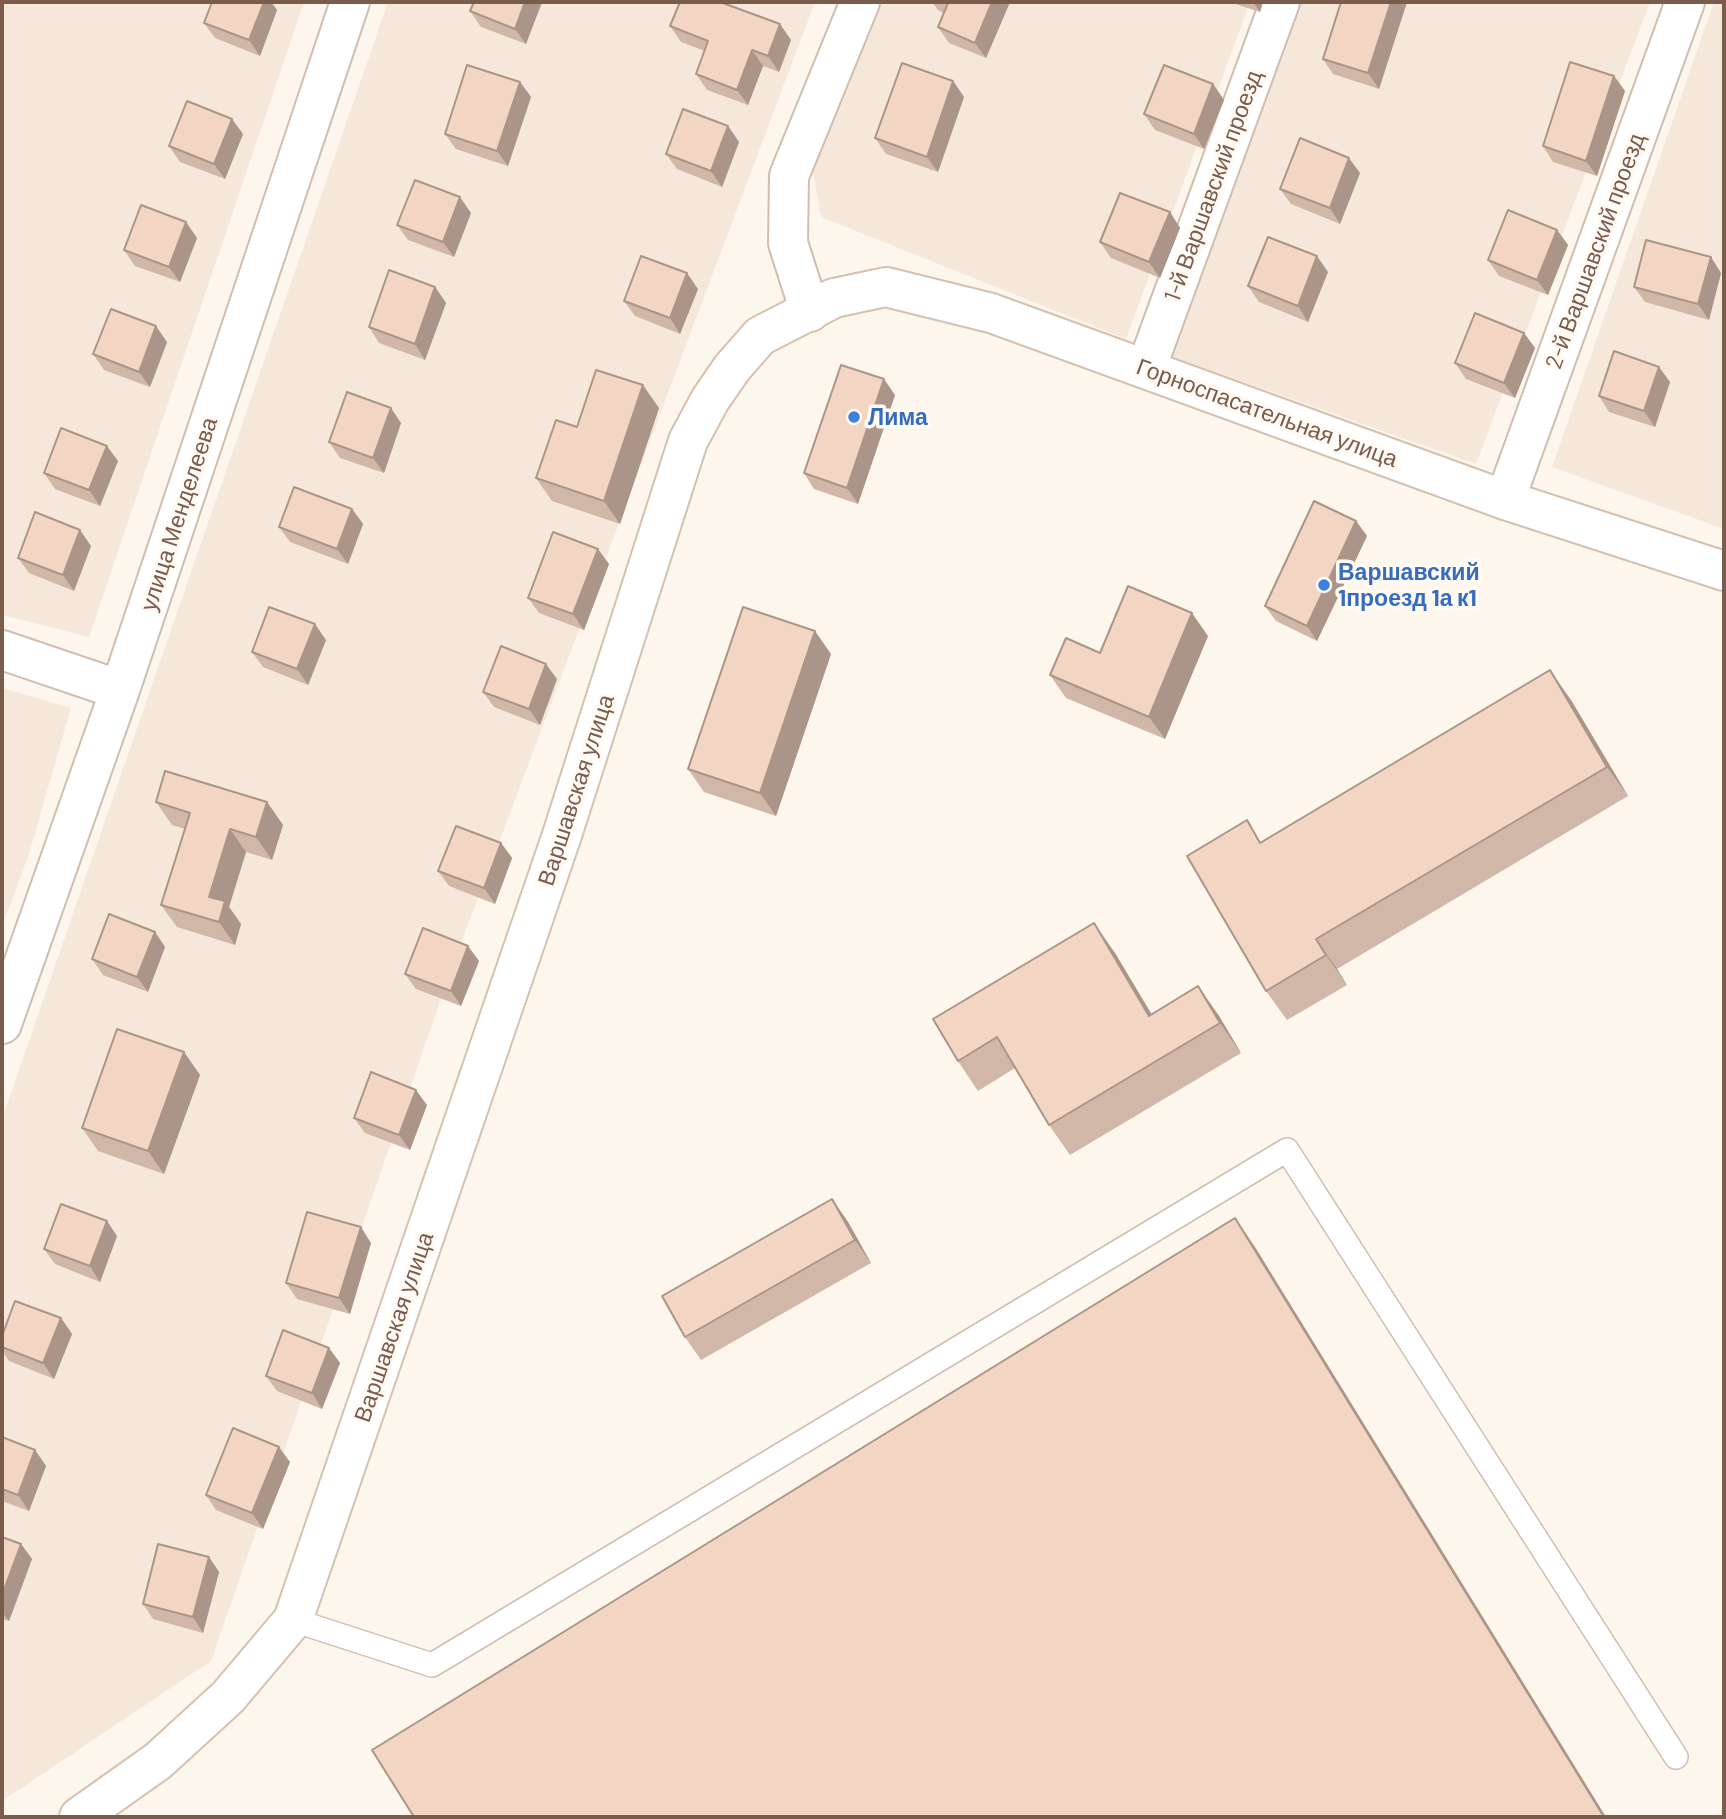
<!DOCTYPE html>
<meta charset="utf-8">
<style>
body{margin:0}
#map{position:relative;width:1726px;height:1819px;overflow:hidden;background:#fdf6ec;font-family:Barlow,sans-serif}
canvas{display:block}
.frame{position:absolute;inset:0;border:4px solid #7a5c4d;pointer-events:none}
</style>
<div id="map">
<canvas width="1726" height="1819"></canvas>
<div class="frame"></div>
</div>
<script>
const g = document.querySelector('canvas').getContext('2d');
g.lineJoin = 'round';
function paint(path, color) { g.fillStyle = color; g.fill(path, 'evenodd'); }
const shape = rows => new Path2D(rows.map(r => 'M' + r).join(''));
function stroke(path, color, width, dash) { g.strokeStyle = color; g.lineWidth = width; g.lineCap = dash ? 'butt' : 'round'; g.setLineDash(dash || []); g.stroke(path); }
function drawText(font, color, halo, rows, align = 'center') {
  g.font = font + ' Barlow,sans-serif'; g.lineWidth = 7; g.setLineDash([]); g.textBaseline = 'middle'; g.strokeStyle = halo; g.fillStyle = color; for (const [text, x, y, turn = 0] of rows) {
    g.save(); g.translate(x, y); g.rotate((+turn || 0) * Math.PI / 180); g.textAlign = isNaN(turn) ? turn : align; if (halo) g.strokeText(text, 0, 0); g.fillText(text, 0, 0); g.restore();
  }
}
const residential = shape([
 [2,2,304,2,89,637,2,615],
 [388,2,815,2,451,970,211,1661,2,1801,2,1119],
 [867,2,1250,2,1126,339,821,217,809,150],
 [1296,2,1650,2,1476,464,1167,355],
 [1714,2,1724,2,1724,529,1552,467],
 [2,688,71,708,29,854,2,926]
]);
const lane = shape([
 [293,1620,432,1665,1287,1150,1676,1757]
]);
const street = shape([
 [810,312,788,243,789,176,860,2],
 [1146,369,1280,2],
 [1505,500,1685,2],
 [2,650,120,690],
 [2,1024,120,690,350,2]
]);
const secondary = shape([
 [79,1817,158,1761,228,1697,293,1620,562,835,688,441,710,400,732,368,760,336,834,298,886,287,991,313,1505,500,1724,571]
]);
const wall = shape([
 [212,2,271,2,277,10,260,56,215,38,204,23],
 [474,2,542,2,526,44,481,27,470,11],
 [932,2,1010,2,986,58,949,43,938,27,944,13,938,10],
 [1229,2,1263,2,1260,12],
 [1341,2,1407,2,1379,89,1333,74,1323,59],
 [670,26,791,40,779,72,763,66,748,105,707,90,696,74,705,51,681,42],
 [1614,76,1625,91,1597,176,1553,162,1543,146],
 [953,81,964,97,938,172,886,154,875,138],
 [520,82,531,97,508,166,456,149,445,134],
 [1213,84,1224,100,1204,149,1155,130,1144,114],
 [728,126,739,142,722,187,677,169,666,154],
 [243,134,225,179,180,162,169,146],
 [1360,173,1340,224,1291,204,1280,189],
 [1170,212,1180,228,1160,278,1111,258,1100,242],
 [471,213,454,257,408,240,397,225],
 [1557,230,1568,245,1548,295,1499,276,1488,260],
 [197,238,180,282,135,266,124,250],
 [1328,272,1308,322,1259,302,1248,286],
 [1721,273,1709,320,1645,302,1634,287],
 [435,287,446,303,425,360,379,343,369,327],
 [698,289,680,334,635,316,624,301],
 [1524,333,1535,348,1515,398,1466,379,1455,363],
 [167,342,150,387,104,370,93,354],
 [1670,382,1655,427,1609,412,1599,396],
 [895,395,858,504,814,489,804,473],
 [659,408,620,524,552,501,536,478,577,427],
 [401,423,384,473,340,458,329,442],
 [118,461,100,506,55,489,44,473],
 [352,509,363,524,348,564,290,542,279,527],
 [1356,521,1367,536,1317,641,1276,621,1265,606],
 [91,546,74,591,29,573,18,558],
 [609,564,584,630,539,613,528,598],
 [1208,636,1165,739,1066,698,1050,675,1100,653],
 [326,640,308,685,263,667,252,652],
 [831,654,776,816,704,792,688,769],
 [557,679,540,725,494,707,483,692],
 [1571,700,1628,796,1337,969,1347,985,1287,1020,1266,991,1262,842],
 [156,802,267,802,283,825,272,860,246,852,229,907,241,924,235,945,177,927,161,905,185,829,172,825],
 [501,843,512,858,495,904,449,886,438,871],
 [155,932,165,947,148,992,103,975,92,959],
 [1115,953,1151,1014,1198,986,1219,1016,1241,1053,1070,1155,1049,1125,1015,1068,978,1091,958,1061],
 [479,961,461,1006,416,989,405,974],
 [184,1052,200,1075,164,1174,98,1151,82,1128],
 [427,1105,410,1150,365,1133,354,1118],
 [832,1199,848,1222,871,1263,701,1360,685,1337],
 [117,1236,100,1282,55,1264,44,1249],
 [371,1243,350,1314,297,1299,286,1283],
 [61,1318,72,1334,54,1379,9,1361,2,1351,2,1336],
 [329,1348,340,1363,322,1409,277,1391,266,1376],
 [2,1437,35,1450,46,1466,29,1511,2,1501],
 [290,1462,263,1529,216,1510,206,1495],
 [2,1537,21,1544,32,1559,9,1621,2,1619],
 [209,1557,219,1572,203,1633,153,1619,143,1604]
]);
const shadedWall = shape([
 [264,2,271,2,277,10,260,56,249,40],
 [525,2,542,2,526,44,515,29],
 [992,2,1010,2,986,58,975,43],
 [1253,2,1263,2,1260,12],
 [1391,2,1407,2,1379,89,1368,73],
 [780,24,791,40,779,72,768,56],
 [752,50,763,66,748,105,737,90],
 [1614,76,1625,91,1597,176,1586,161],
 [953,81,964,97,938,172,927,157],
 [520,82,531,97,508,166,497,151],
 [1213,84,1224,100,1204,149,1194,134],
 [232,119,243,134,225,179,214,164],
 [728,126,739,142,722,187,711,171],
 [1349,158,1360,173,1340,224,1330,208],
 [460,197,471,213,454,257,443,242],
 [1170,212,1180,228,1160,278,1149,262],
 [186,222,197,238,180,282,169,267],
 [1557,230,1568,245,1548,295,1537,280],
 [1317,256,1328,272,1308,322,1298,306],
 [1711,257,1721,273,1709,320,1698,304],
 [687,273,698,289,680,334,670,318],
 [435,287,446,303,425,360,415,344],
 [156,326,167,342,150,387,139,372],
 [1524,333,1535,348,1515,398,1504,383],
 [1659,367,1670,382,1655,427,1644,411],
 [884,379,895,395,858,504,847,488],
 [643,385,659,408,620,524,604,501],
 [391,408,401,423,384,473,373,458],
 [107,446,118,461,100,506,89,490],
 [352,509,363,524,348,564,337,549],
 [1356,521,1367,536,1317,641,1307,626],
 [80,530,91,546,74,591,63,575],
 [598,549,609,564,584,630,573,614],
 [1192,613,1208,636,1165,739,1149,717],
 [315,624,326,640,308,685,297,669],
 [815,631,831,654,776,816,760,793],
 [546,664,557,679,540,725,529,709],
 [1550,670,1571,700,1628,796,1607,767],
 [267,802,283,825,272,860,256,837],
 [230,829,246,852,229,907,241,924,235,945,219,922,209,897],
 [501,843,512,858,495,904,484,888],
 [1094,923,1115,953,1170,1045,1149,1016],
 [155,932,165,947,148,992,137,977],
 [1316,939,1337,969,1347,985,1326,955],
 [468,946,479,961,461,1006,451,991],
 [1198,986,1219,1016,1241,1053,1220,1023],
 [184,1052,200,1075,164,1174,148,1151],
 [416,1090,427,1105,410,1150,399,1135],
 [832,1199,848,1222,871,1263,855,1240],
 [1235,1218,1255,1247,1606,1817,1604,1817],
 [107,1221,117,1236,100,1282,90,1266],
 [361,1227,371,1243,350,1314,339,1298],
 [61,1318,72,1334,54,1379,43,1363],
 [329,1348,340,1363,322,1409,312,1393],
 [279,1447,290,1462,263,1529,252,1513],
 [35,1450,46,1466,29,1511,18,1495],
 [21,1544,32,1559,9,1621,2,1612,2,1595],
 [209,1557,219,1572,203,1633,193,1617]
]);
const building = shape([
 [212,2,264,2,249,40,204,23,212,2],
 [474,2,525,2,515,29,470,11,474,2],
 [680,2,720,2,780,24,768,56,752,50,737,90,696,74,708,41,670,26,680,2],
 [944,2,992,2,975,43,938,27,948,3,944,2],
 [1341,2,1391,2,1368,73,1323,59,1341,2],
 [1570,62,1614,76,1586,161,1543,146,1570,62],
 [902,63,953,81,927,157,875,138,902,63],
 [467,65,520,82,497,151,445,134,467,65],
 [1164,65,1213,84,1194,134,1144,114,1164,65],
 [187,101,232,119,214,164,169,146,187,101],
 [683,109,728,126,711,171,666,154,683,109],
 [1300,138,1349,158,1330,208,1280,189,1300,138],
 [415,180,460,197,443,242,397,225,415,180],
 [1120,193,1170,212,1149,262,1100,242,1120,193],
 [141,205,186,222,169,267,124,250,141,205],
 [1508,210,1557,230,1537,280,1488,260,1508,210],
 [1268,237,1317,256,1298,306,1248,286,1268,237],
 [1646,240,1711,257,1698,304,1634,287,1646,240],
 [641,256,687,273,670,318,624,301,641,256],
 [389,270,435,287,415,344,369,327,389,270],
 [111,309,156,326,139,372,93,354,111,309],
 [1475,313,1524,333,1504,383,1455,363,1475,313],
 [1614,351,1659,367,1644,411,1599,396,1614,351],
 [841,365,884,379,847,488,804,473,841,365],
 [596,370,643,385,604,501,536,478,556,420,577,427,596,370],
 [347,392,391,408,373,458,329,442,347,392],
 [61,428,107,446,89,490,44,473,61,428],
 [294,487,352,509,337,549,279,527,294,487],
 [1314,501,1356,521,1307,626,1265,606,1314,501],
 [35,512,80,530,63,575,18,558,35,512],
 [553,532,598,549,573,614,528,598,553,532],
 [1128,586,1192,613,1149,717,1050,675,1066,638,1100,653,1128,586],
 [269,607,315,624,297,669,252,652,269,607],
 [743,607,815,631,760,793,688,769,743,607],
 [501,646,546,664,529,709,483,692,501,646],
 [1550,670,1607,767,1316,939,1326,955,1266,991,1187,856,1247,820,1260,843,1550,670],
 [165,771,267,802,256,837,230,829,209,897,225,901,219,922,161,905,190,813,156,802,165,771],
 [456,826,501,843,484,888,438,871,456,826],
 [109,914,155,932,137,977,92,959,109,914],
 [1094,923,1149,1016,1198,986,1220,1023,1049,1125,997,1037,958,1061,933,1019,1094,923],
 [423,928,468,946,451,991,405,974,423,928],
 [117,1029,184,1052,148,1151,82,1128,117,1029],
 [371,1072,416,1090,399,1135,354,1118,371,1072],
 [832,1199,855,1240,685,1337,662,1296,832,1199],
 [61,1204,107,1221,90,1266,44,1249,61,1204],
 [307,1212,361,1227,339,1298,286,1283,307,1212],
 [1235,1218,1604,1817,414,1817,372,1750,1235,1218],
 [15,1301,61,1318,43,1363,2,1347,2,1336,15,1301],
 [283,1330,329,1348,312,1393,266,1376,283,1330],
 [233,1428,279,1447,252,1513,206,1495,233,1428],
 [2,1437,35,1450,18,1495,2,1489,2,1437],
 [2,1537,21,1544,2,1595,2,1537],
 [158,1544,209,1557,193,1617,143,1604,158,1544]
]);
const markers = [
 [854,417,7,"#3f7fe0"],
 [1324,585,7,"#3f7fe0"]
];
const streetNames = [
 ["1-й Варшавский проезд",1213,186,-70],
 ["2-й Варшавский проезд",1595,251,-70],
 ["Горноспасательная улица",1267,413,20],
 ["улица Менделеева",179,514,-72],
 ["Варшавская улица",576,790,-72],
 ["Варшавская улица",394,1327,-71]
];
const shopNames = [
 ["Лима",868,417],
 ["Варшавский",1338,572],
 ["1проезд 1а к1",1338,598]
];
paint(residential, '#f5e8da');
stroke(lane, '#d1beb0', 26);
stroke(street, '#d1beb0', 42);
stroke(secondary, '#d6c0b0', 42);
stroke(lane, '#fff', 23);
stroke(street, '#fff', 38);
stroke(secondary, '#fff', 38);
paint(wall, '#d1b7a8');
paint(shadedWall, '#aa9588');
paint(building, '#f3d5c3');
stroke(building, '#aa9588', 2);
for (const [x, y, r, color] of markers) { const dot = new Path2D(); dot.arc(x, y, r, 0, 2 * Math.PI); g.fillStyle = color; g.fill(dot); stroke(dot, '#fffaf3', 2.5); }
drawText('23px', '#7a5c4d', '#fffaf3', streetNames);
drawText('bold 23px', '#366cbe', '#fffaf3', shopNames, 'left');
</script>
